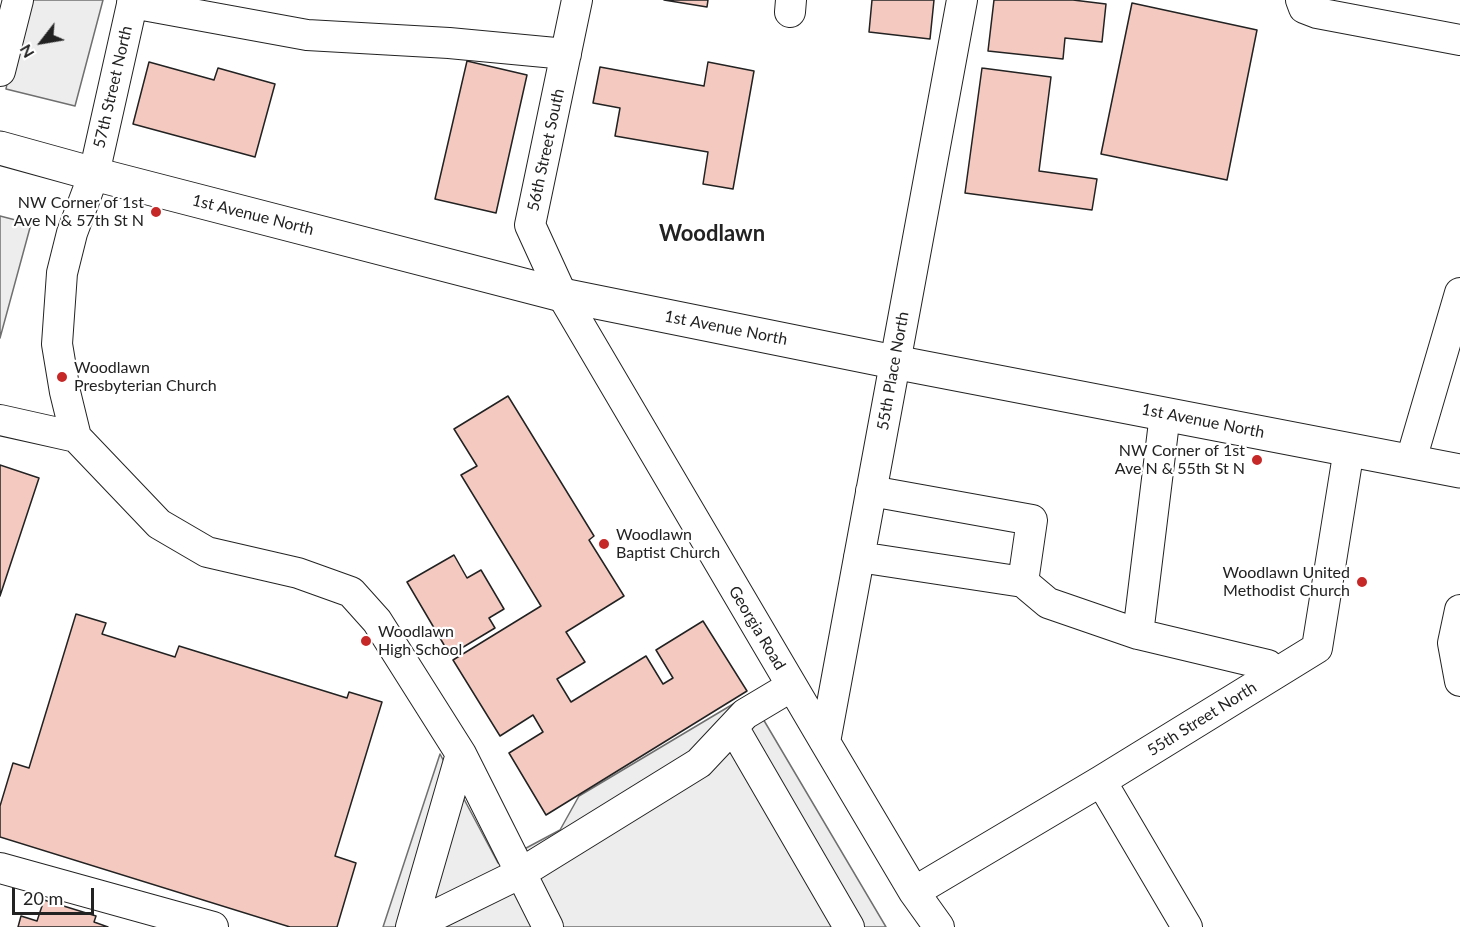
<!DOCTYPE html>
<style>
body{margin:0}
#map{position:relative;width:1460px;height:927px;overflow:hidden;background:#fff;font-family:Lato,sans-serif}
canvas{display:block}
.north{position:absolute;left:12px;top:12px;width:60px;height:60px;-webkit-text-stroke:4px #fff;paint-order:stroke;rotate:239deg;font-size:16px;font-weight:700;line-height:24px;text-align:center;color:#222}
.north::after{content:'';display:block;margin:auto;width:21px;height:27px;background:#222;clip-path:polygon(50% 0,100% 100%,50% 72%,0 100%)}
.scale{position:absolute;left:12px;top:888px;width:82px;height:27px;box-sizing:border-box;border:3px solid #222;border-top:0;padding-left:8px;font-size:18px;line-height:21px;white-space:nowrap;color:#222;-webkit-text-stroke:4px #fff;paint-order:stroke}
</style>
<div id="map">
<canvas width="1460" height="927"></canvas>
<div class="north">N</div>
<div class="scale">20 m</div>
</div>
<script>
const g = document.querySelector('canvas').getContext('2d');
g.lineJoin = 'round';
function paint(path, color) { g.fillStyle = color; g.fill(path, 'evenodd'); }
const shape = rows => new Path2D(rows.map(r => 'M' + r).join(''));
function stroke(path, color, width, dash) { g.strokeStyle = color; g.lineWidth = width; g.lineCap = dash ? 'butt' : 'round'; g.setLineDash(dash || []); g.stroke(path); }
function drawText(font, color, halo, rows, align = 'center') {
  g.font = font + ' Lato,sans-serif'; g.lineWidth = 4.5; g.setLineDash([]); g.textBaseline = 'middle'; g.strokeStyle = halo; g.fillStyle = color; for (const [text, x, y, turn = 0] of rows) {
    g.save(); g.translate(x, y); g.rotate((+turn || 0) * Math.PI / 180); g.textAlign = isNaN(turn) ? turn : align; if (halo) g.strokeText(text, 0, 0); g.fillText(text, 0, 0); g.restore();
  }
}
const parking = shape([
 [23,0,103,0,75,106,6,89,23,0],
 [0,216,31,224,0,338,0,216],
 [750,694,756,707,886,927,383,927,440,754,498,863,560,830,579,796,750,694]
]);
const building = shape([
 [664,0,708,0,707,7,664,0],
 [872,0,934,0,930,39,869,32,872,0],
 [994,0,1073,0,1106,4,1102,42,1065,38,1063,59,988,51,994,0],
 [1132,3,1257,30,1227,180,1101,154,1132,3],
 [467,61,527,75,496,213,435,199,467,61],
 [149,62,214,80,218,68,275,84,255,157,133,124,149,62],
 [708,62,754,71,733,189,703,184,708,152,615,136,620,108,593,103,600,67,704,86,708,62],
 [982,68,1051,77,1039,171,1097,179,1092,210,965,193,982,68],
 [508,396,594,536,589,540,624,596,566,632,585,662,557,679,571,702,646,656,663,684,673,678,656,650,703,621,747,691,546,815,509,753,543,732,533,715,500,736,453,660,541,606,461,475,477,466,454,429,508,396],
 [0,465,39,478,0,596,0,465],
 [454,555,467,578,481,570,504,609,489,618,495,628,450,655,407,582,454,555],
 [76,614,106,623,102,634,175,657,179,646,347,698,349,692,382,702,335,856,356,863,337,927,290,927,0,837,0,806,13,763,29,768,76,614],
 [44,900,96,916,94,922,108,927,18,927,21,916,37,921,44,900]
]);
const minor = shape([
 [577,0,530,225,562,295,825,742,914,892,939,927],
 [1301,0,1304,8,1317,13,1460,40],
 [132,3,307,35,449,43,566,54],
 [790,12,791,0],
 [0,71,18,0],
 [0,420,76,437,159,524,207,552,298,573,351,592,377,621,461,754,548,927],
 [76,437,65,392,57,344,62,273,72,233,94,174,133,0],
 [1411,460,1460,293],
 [859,557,1023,582,1032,520,871,491],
 [1023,582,1048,603,1138,634,1268,665,1276,673],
 [1460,610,1453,643,1460,681],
 [1138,634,1165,414],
 [733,727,849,927],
 [825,742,962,0],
 [1101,781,1187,927],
 [0,868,213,927],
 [914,892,1101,781,1317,648,1349,449],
 [411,927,521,873,699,763,745,714,792,686],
 [411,927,461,754]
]);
const major = shape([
 [0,148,94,174,562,295,894,362,1460,471]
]);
const markers = [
 [156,212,6,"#c62828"],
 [62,377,6,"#c62828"],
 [1257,460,6,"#c62828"],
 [604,544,6,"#c62828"],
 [1362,582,6,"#c62828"],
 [366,641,6,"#c62828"]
];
const streetNames = [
 ["57th Street North",113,87,-77],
 ["56th Street South",546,150,-78],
 ["1st Avenue North",253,215,14],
 ["1st Avenue North",726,328,11],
 ["55th Place North",893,371,-80],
 ["1st Avenue North",1203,421,11],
 ["Georgia Road",757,628,59],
 ["55th Street North",1202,719,-32]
];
const poiNames = [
 ["NW Corner of 1st",144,203],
 ["Ave N & 57th St N",144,221],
 ["Woodlawn",74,368,"left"],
 ["Presbyterian Church",74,386,"left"],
 ["NW Corner of 1st",1245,451],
 ["Ave N & 55th St N",1245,469],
 ["Woodlawn",616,535,"left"],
 ["Baptist Church",616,553,"left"],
 ["Woodlawn United",1350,573],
 ["Methodist Church",1350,591],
 ["Woodlawn",378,632,"left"],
 ["High School",378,650,"left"]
];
const districtNames = [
 ["Woodlawn",712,234]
];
paint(parking, '#ededed');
stroke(parking, '#6f6f6f', 1.5);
paint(building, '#f3c9c0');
stroke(building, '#222', 1.5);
stroke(minor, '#222', 32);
stroke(major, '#222', 35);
stroke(minor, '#fff', 30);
stroke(major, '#fff', 33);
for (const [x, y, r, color] of markers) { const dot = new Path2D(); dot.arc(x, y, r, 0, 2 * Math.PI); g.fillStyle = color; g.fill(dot); stroke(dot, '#fff', 2); }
drawText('16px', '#222', '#fff', streetNames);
drawText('16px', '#222', '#fff', poiNames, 'right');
drawText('bold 22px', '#222', '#fff', districtNames);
</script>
